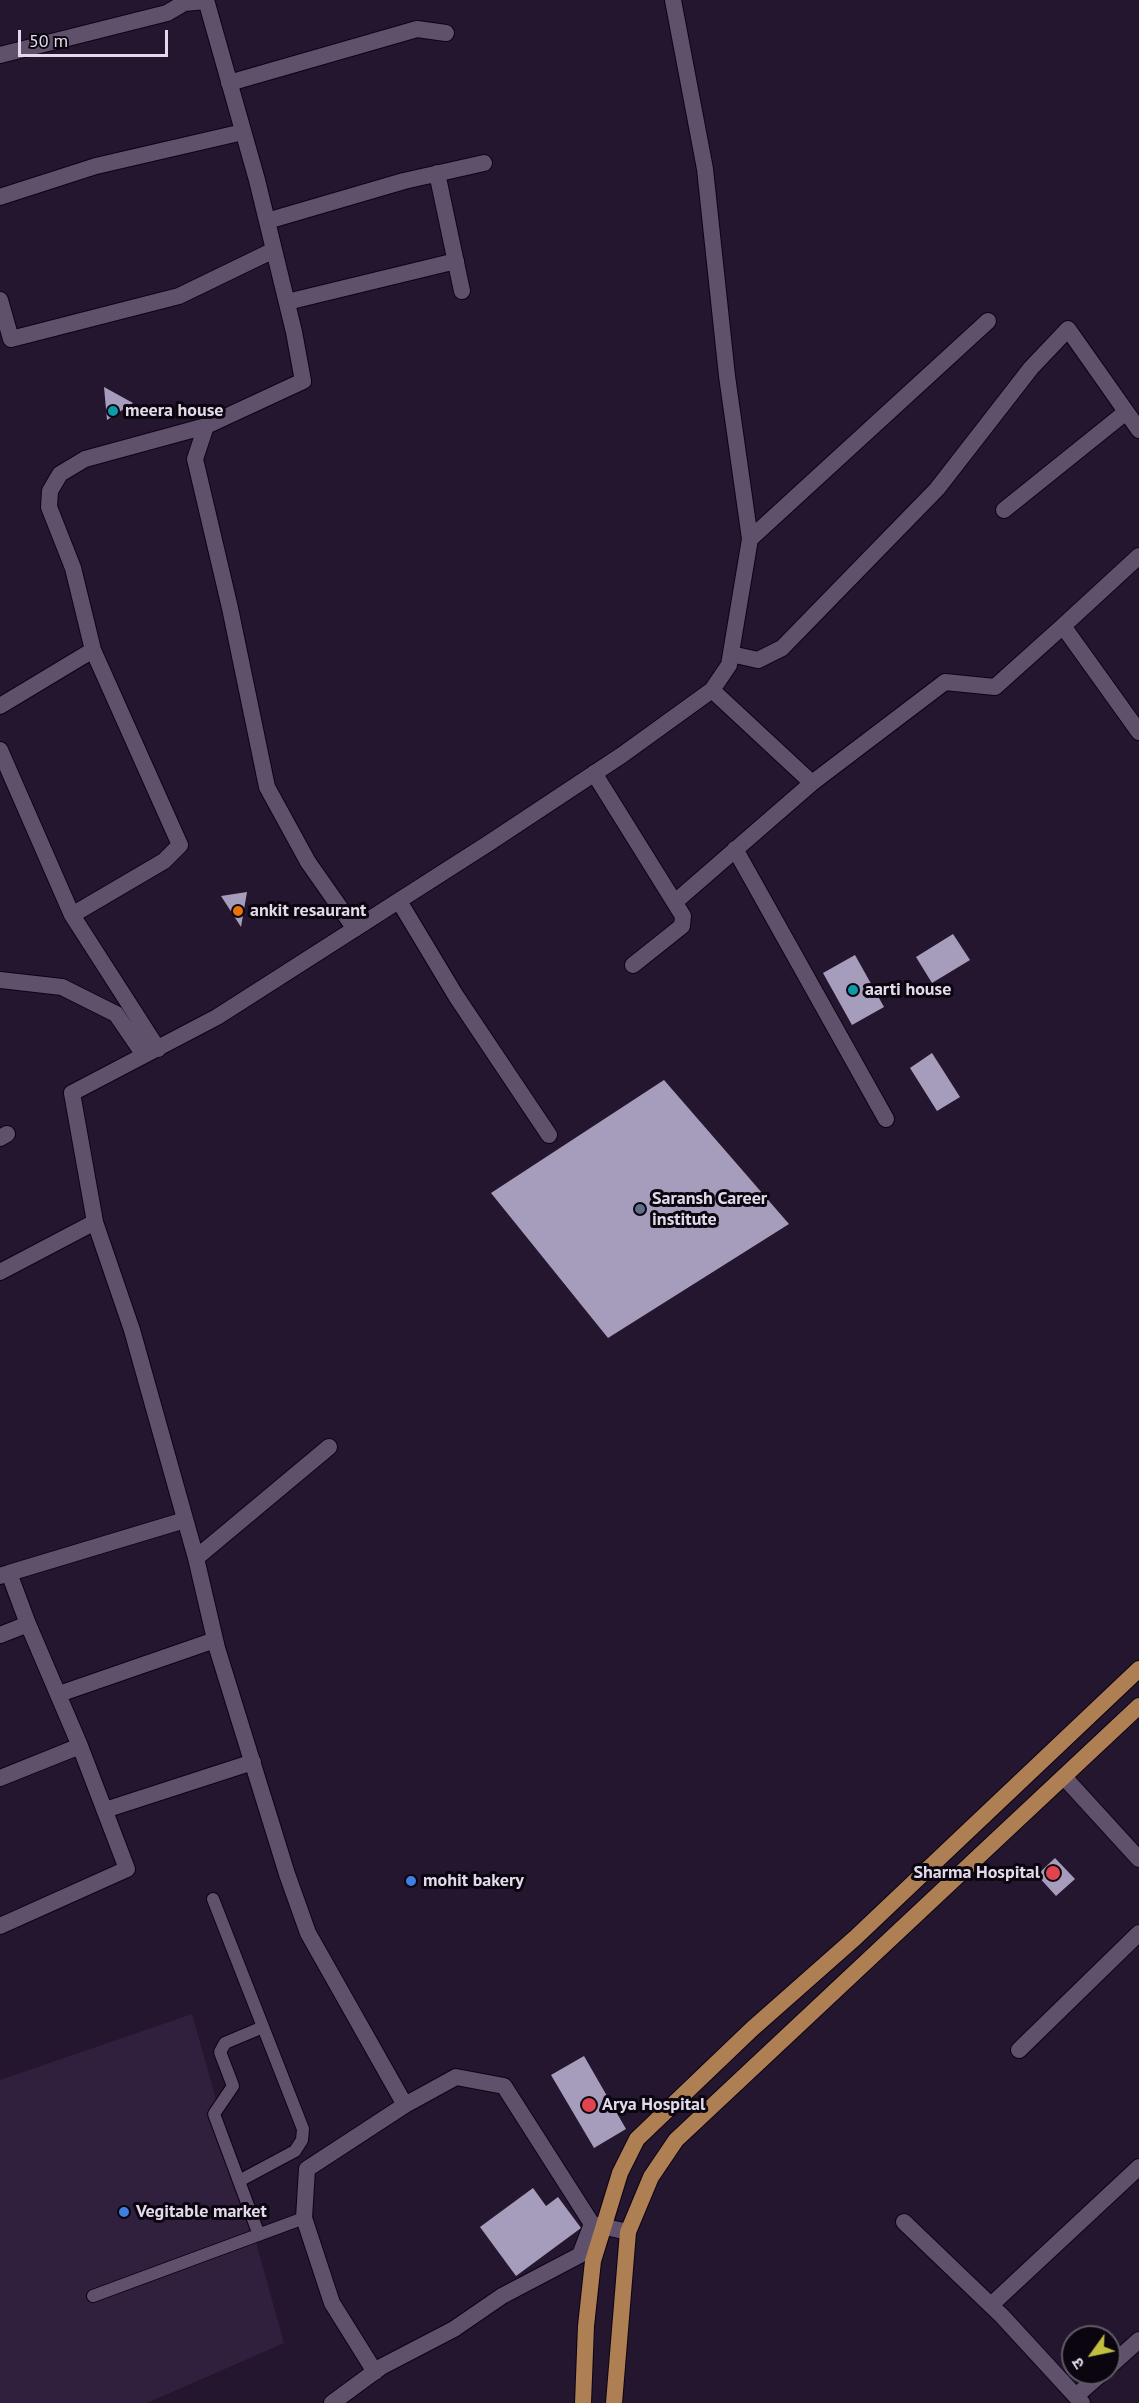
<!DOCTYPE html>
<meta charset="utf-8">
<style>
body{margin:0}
#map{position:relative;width:1139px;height:2403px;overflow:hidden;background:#24162e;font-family:"PT Sans","Noto Sans Devanagari",sans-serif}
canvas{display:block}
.north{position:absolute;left:1061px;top:2325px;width:60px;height:60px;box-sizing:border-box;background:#0a050e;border:2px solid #605a66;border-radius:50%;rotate:237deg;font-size:16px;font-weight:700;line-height:24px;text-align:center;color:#e2daea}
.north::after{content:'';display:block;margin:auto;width:21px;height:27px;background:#c1be40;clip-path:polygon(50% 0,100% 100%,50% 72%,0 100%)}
.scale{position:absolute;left:18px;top:30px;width:150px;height:27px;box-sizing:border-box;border:3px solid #e2daea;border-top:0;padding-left:8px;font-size:18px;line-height:21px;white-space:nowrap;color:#e2daea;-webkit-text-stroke:4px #0a050e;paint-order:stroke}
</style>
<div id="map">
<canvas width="1139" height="2403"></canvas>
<div class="north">उ</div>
<div class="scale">50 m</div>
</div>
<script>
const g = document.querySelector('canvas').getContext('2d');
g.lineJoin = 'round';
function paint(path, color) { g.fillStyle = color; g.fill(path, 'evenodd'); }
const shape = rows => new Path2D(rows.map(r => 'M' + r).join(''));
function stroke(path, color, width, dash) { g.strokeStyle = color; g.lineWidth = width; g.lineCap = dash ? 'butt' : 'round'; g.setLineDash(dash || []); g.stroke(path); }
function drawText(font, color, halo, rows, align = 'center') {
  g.font = font + ' "PT Sans",sans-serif'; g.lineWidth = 6; g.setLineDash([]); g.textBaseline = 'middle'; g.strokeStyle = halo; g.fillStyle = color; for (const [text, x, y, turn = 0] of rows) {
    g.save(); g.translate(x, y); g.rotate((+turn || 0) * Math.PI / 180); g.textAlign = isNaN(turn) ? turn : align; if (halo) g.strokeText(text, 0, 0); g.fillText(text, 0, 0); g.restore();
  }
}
const built = shape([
 [192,2014,284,2343,147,2403,0,2403,0,2080]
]);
const building = shape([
 [104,387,133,403,107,420],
 [247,892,241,927,221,896],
 [953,934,970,960,932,983,916,957],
 [855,955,884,1007,852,1025,823,973],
 [932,1053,960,1097,937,1111,910,1068],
 [664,1080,789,1224,608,1338,491,1193],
 [1055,1858,1075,1879,1056,1896,1037,1875],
 [584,2056,626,2129,594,2148,551,2075],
 [533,2188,546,2206,558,2197,581,2228,516,2276,480,2227]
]);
const service = shape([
 [213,1899,303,2129,302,2140,295,2151,239,2181],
 [259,2235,214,2114,233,2086,220,2052,225,2043,263,2027],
 [93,2296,304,2218]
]);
const minor = shape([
 [206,0,257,180,294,332,303,381,206,426,195,459,230,608,267,787,308,862,355,929],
 [0,55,167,13,184,3,206,1],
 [229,83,417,29,446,33],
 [437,173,462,291],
 [0,197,96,166,243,132],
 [267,221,404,181,484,163],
 [0,300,11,339,179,296,274,250],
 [287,302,456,261],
 [1004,510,1126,412],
 [750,539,988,321],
 [1139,556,1063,626,1139,732],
 [731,654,758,660,782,648,937,489,1031,368,1068,329,1139,430],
 [712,690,812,783,945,682,995,687,1063,626],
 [0,706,93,650],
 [0,750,72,915,158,1049],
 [594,773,683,916,682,926,633,965],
 [735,849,886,1119],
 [399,901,456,996,549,1135],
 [675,902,812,783],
 [72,915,164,861,180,845,93,650,73,568,49,507,50,491,60,474,85,459,206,426],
 [0,980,62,987,116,1014,144,1055],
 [0,1138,7,1134],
 [95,1222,132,1330,196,1558,217,1648,287,1874,308,1933,405,2105],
 [0,1272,95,1222,72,1093,217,1017,489,843,622,755,712,690,729,665,750,539,727,376,705,169,673,0],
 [196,1558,329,1447],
 [9,1573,185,1520],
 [0,1576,9,1573,28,1624,80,1746,127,1869,0,1926],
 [0,1635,28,1624],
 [59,1694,215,1640],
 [1064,1777,1139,1859],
 [0,1778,80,1746],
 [105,1810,253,1762],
 [1019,2050,1139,1933],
 [904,2222,1002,2316,1082,2403],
 [991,2305,1139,2167],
 [1109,2367,1139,2340],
 [375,2372,332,2303,304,2218,307,2169,405,2105,456,2077,504,2086,592,2224,628,2232],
 [1076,2396,1102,2373],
 [332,2403,381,2367,454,2329,502,2296,580,2255,592,2224]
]);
const primary = shape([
 [583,2403,586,2326,593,2261,620,2173,637,2139,752,2029,855,1938,1139,1669],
 [614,2403,628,2232,651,2177,676,2140,1139,1706]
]);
const markers = [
 [113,411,6,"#0f9aa8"],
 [238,911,6,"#e8710a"],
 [853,990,6,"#0f9aa8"],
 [640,1209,6,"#5c6f8a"],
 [1053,1873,8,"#e0444e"],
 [411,1881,6,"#3f7fe0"],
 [589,2105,8,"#e0444e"],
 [124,2212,6,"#3f7fe0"]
];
const poiNames = [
 ["meera house",125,411],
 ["ankit resaurant",250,911],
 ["aarti house",865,990],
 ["Saransh Career",652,1199],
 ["institute",652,1220],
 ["Sharma Hospital",1040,1873,"right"],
 ["mohit bakery",423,1881],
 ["Arya Hospital",602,2105],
 ["Vegitable market",136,2212]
];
paint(built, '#31203d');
paint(building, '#a69dbd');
stroke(service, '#0d0315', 14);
stroke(minor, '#0d0315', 18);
stroke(primary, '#0d0315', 18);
stroke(service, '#5f506c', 12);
stroke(minor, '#5f506c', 16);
stroke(primary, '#ad7f52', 16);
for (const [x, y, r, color] of markers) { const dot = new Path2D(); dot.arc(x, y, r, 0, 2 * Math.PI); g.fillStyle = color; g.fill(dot); stroke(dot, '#0a050e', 2); }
drawText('bold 18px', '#e2daea', '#0a050e', poiNames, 'left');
</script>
